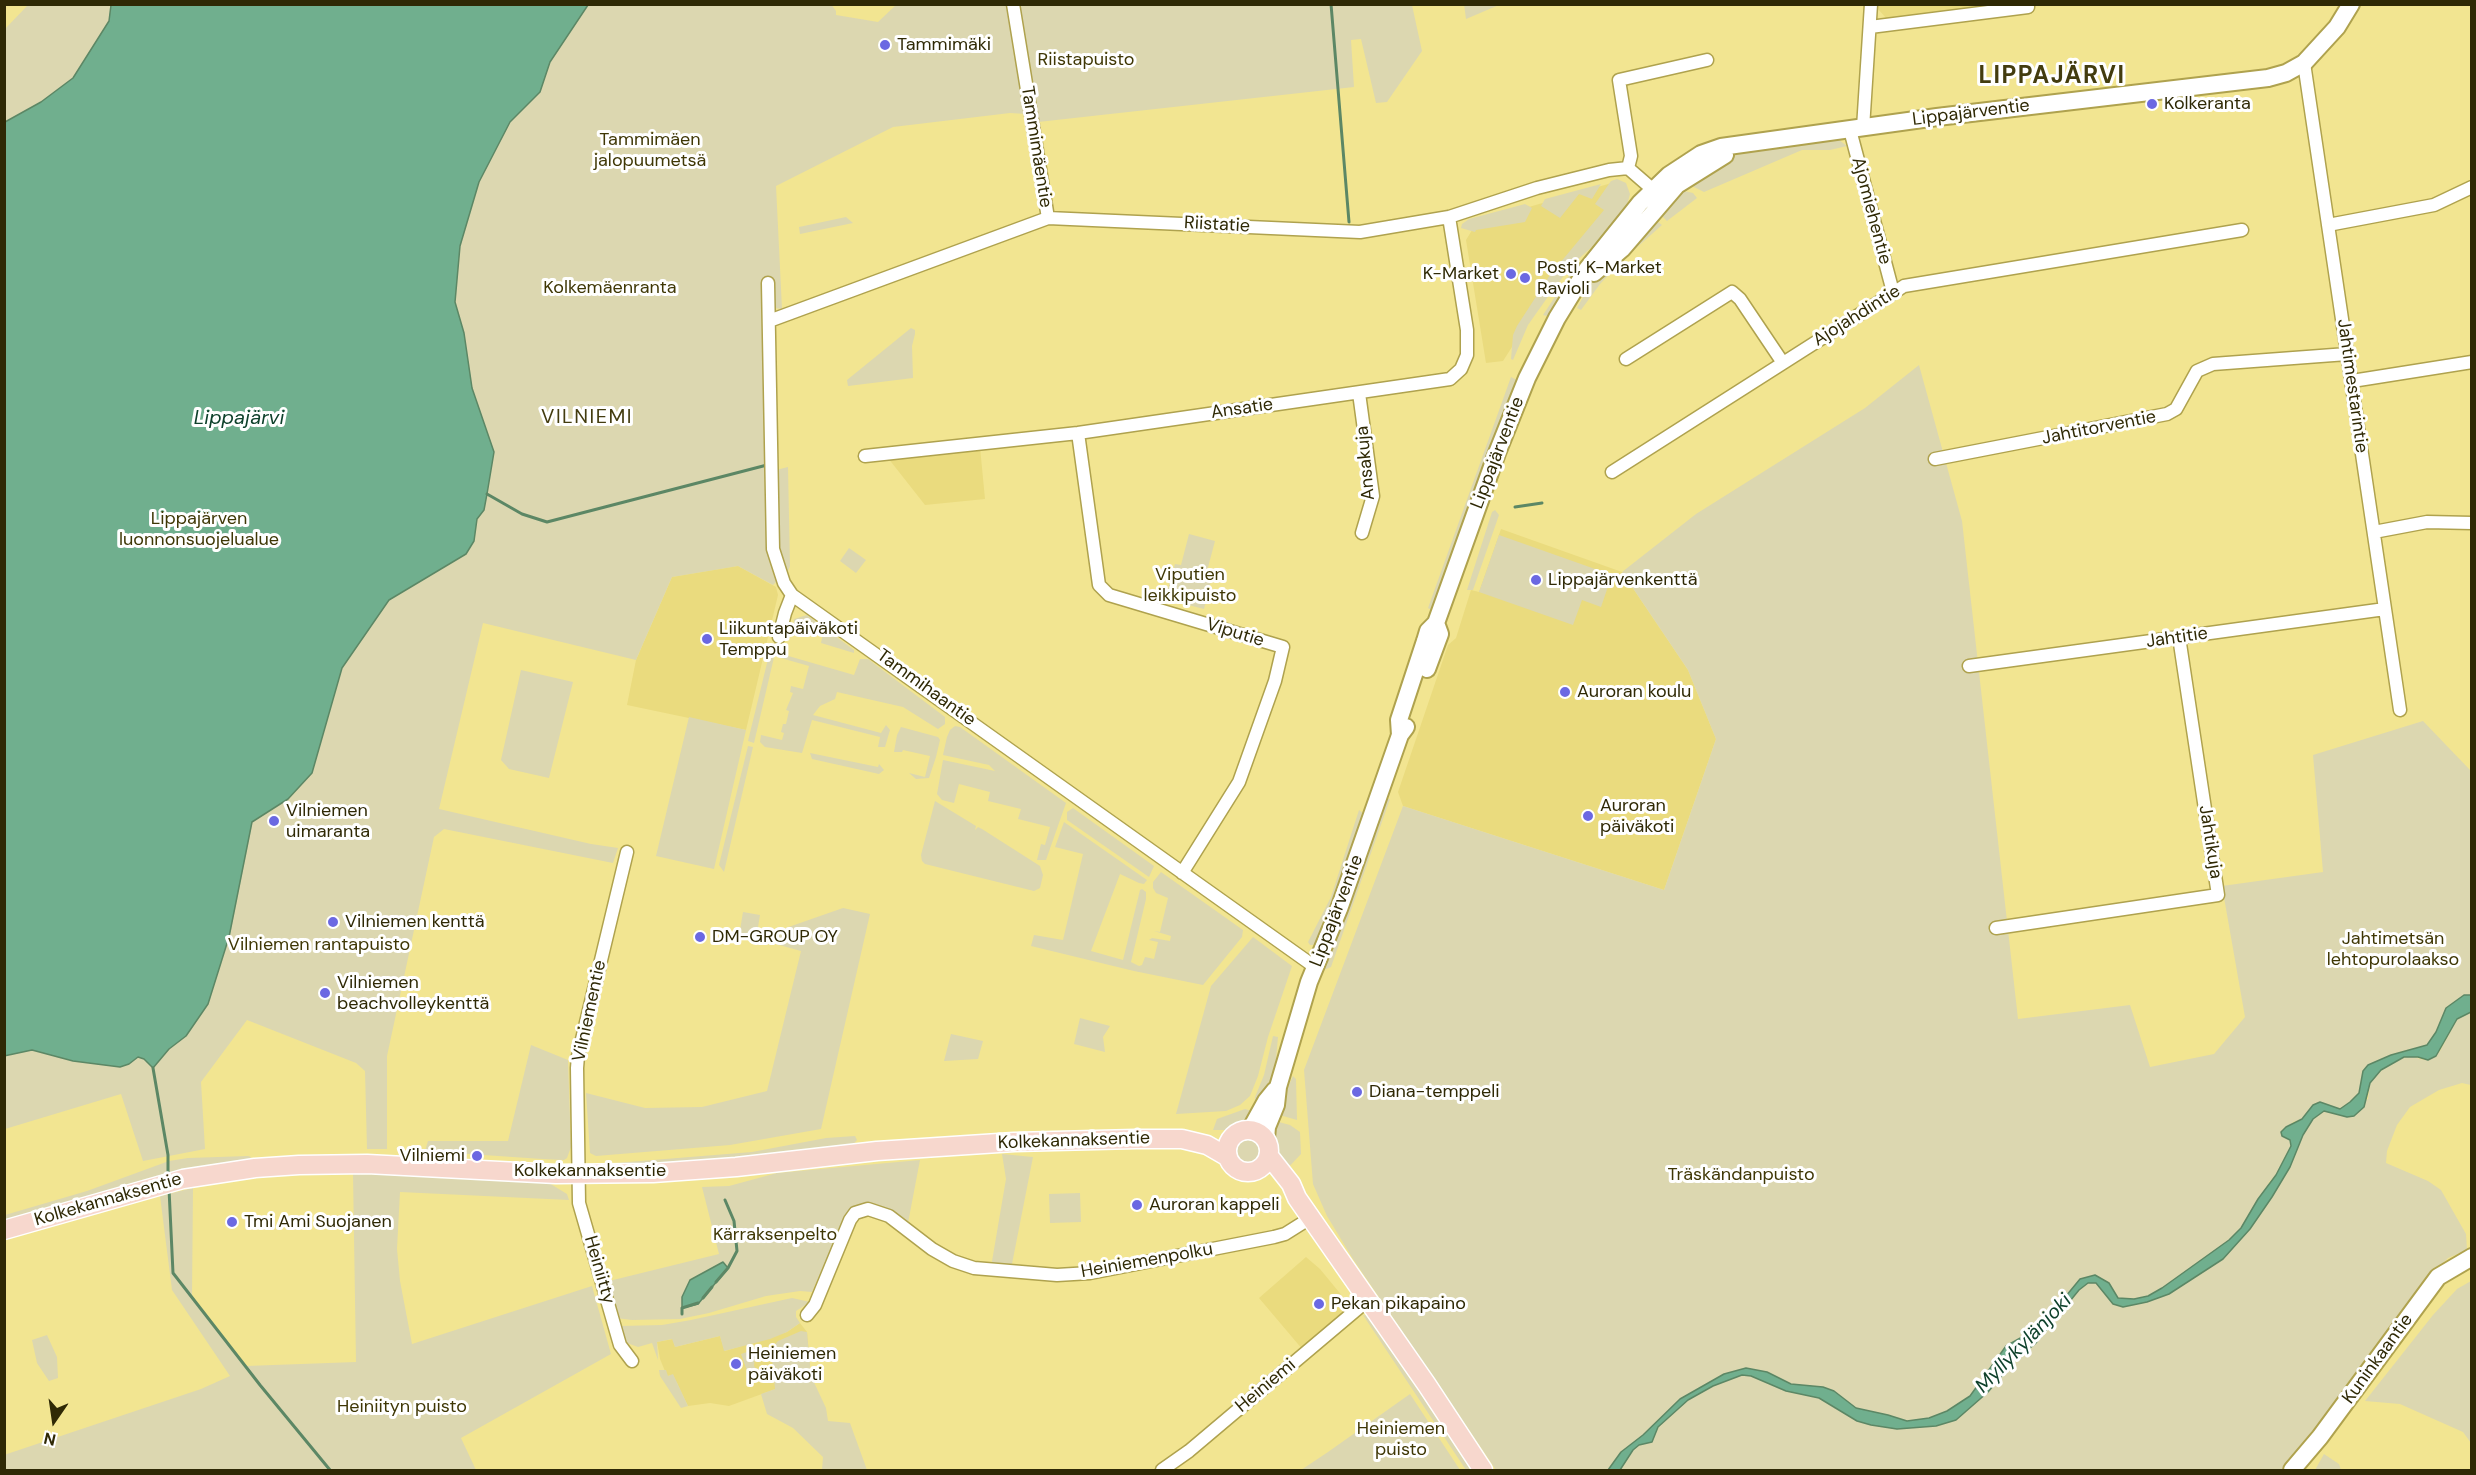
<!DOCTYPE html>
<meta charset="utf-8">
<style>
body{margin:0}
#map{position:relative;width:2476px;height:1475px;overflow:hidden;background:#f2e591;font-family:"DM Sans",sans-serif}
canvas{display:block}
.frame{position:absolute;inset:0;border:6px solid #2f2905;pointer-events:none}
.north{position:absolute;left:24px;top:1391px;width:60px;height:60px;-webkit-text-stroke:4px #fff;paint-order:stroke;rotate:193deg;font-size:16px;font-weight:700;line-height:24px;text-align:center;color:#2f2905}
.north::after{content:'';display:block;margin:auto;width:21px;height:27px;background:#2f2905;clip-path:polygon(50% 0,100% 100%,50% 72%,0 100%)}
</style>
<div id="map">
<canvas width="2476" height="1475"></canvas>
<div class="frame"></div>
<div class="north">N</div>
</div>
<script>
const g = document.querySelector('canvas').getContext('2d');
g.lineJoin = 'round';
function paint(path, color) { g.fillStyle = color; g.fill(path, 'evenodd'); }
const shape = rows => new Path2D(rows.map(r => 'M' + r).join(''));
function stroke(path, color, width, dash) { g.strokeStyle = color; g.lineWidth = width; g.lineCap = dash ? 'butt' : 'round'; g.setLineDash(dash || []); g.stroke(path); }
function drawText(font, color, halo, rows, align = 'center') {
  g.font = font + ' "DM Sans",sans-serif'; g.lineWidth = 6; g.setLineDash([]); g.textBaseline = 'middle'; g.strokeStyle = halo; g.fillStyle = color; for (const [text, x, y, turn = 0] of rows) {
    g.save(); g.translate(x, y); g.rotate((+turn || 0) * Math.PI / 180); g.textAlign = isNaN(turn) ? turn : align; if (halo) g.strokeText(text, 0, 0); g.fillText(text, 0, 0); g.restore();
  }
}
const built = shape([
 [1878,5,1878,4,1991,5,1886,18,1878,9],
 [1615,182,1625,205,1549,289,1503,361,1486,363,1466,240,1477,222],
 [980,447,985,499,925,505,888,458],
 [1501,529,1622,572,1688,670,1716,739,1664,890,1403,806,1398,792,1448,645,1456,638,1471,590,1479,592],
 [738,566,776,587,778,595,746,730,627,705,636,660,672,577],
 [1306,1257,1320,1269,1348,1303,1348,1309,1303,1350,1259,1298],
 [800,1323,807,1332,811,1376,729,1406,710,1403,688,1406,673,1375,667,1376,660,1359,657,1342,673,1339,675,1347,720,1336,725,1351,787,1332]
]);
const green = shape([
 [25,4,831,4,836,11,836,15,878,22,896,5,1008,5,1026,114,1010,113,893,127,776,186,782,309,775,308,773,300,764,308,769,560,776,582,773,585,738,566,672,577,636,660,483,623,439,809,591,844,618,848,613,863,444,829,434,837,387,1056,387,1149,367,1149,365,1071,356,1063,247,1020,201,1082,205,1149,143,1161,121,1094,5,1129,4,30,27,6],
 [379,295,464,333,472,388,479,414,490,441],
 [251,776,296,792,252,822],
 [1464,4,1499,4,1499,5,1466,19],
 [1020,5,1412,5,1422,51,1387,102,1376,103,1361,39,1351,40,1354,87,1038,122],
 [1833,138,1839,140,1847,146,1830,150,1802,150,1704,192,1690,185,1728,158,1755,149],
 [1617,179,1626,183,1630,194,1627,205,1594,245,1573,264,1552,291,1528,325,1513,360,1511,359,1513,335,1517,326,1550,275,1604,210,1595,204,1611,181],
 [1601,184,1592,199,1579,194,1560,218,1541,206,1545,199],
 [1684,191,1693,193,1697,198,1667,221,1658,212],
 [1525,204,1532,208,1525,222,1476,230,1475,232,1461,228,1462,224,1469,219],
 [846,217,853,223,800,234,799,227],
 [1653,218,1662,225,1625,258,1600,284,1581,310,1577,308,1593,279],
 [1581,264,1560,299,1547,316,1543,315,1572,271],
 [911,328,915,330,915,334,912,346,913,378,848,386,847,380],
 [1919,365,1962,521,2018,1019,2130,1005,2150,1067,2214,1054,2245,1017,2222,886,2323,872,2313,755,2423,721,2471,771,2471,995,2464,996,2446,1008,2436,1032,2427,1045,2400,1052,2362,1076,2359,1093,2350,1102,2340,1109,2320,1103,2313,1105,2302,1119,2293,1122,2282,1136,2290,1140,2291,1146,2276,1175,2269,1182,2266,1205,2290,1167,2303,1135,2313,1119,2324,1111,2339,1115,2368,1099,2370,1083,2374,1076,2396,1060,2411,1056,2424,1060,2433,1058,2440,1051,2457,1019,2471,1012,2471,1085,2462,1083,2439,1090,2410,1107,2397,1125,2387,1151,2386,1163,2428,1181,2441,1190,2466,1234,2467,1250,2448,1258,2434,1272,2303,1446,2282,1470,1496,1470,1353,1259,1327,1216,1313,1184,1304,1070,1403,806,1664,890,1716,739,1688,670,1622,572,1696,514,1865,408],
 [1511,377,1517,380,1433,611,1428,608],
 [788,467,790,566,786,576,779,556,776,470],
 [1495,510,1499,515,1473,590,1467,590,1492,512],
 [1189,534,1215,541,1207,571,1213,573,1204,609,1165,599,1175,564,1181,565],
 [1499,535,1612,575,1601,607,1582,600,1573,625,1479,592],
 [849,548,866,560,856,573,840,561],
 [807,615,854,650,854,653,821,643,823,633,793,628,794,619],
 [788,644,785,655,854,675,860,659,868,659,945,717,945,724,938,729,903,707,837,692,835,699,820,706,813,715,881,733,886,725,890,730,885,747,878,747,880,737,812,720,802,753,765,747,760,742,761,735,782,740,784,733,781,732,783,724,786,724,789,711,786,710,793,693,790,692,791,686,803,689,809,666,781,658,783,646],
 [772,653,775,653,754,743,748,741,768,659],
 [521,670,573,682,549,778,509,769,501,760],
 [689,717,746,730,714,869,656,856],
 [955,726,960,727,1066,803,1046,860,1037,860,1041,844,1045,845,1050,827,1018,819,1021,809,988,801,990,792,959,784,954,803,942,800,937,794,943,760,995,771,989,765,943,755,947,737,950,730],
 [901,727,938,737,940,740,936,757,929,778,916,779,909,773,925,777,930,756,903,750,902,752,894,752,897,735],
 [748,746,753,747,724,872,719,865],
 [810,753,878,767,879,764,884,770,879,774,812,759],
 [1384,798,1390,799,1331,967,1319,972],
 [935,801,976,826,975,830,978,827,982,829,1040,866,1043,875,1040,888,1034,891,925,864,922,861,921,855],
 [1073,808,1154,866,1149,877,1067,820,1067,812],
 [1359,810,1365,815,1334,902,1316,941,1313,945,1310,945,1308,942,1331,897],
 [1064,822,1147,880,1144,884,1139,883,1120,874,1091,951,1123,960,1140,890,1142,889,1146,892,1146,899,1131,962,1139,966,1142,965,1145,957,1154,959,1158,942,1149,940,1152,938,1170,941,1171,936,1154,931,1160,932,1168,898,1156,893,1153,888,1153,882,1161,872,1243,930,1242,937,1203,985,1134,971,1031,946,1034,935,1063,940,1083,854,1055,847],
 [843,908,870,914,821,1129,730,1145,608,1155,596,1156,590,1153,586,1093,645,1108,702,1107,767,1091,801,951,772,943,780,930],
 [743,912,760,915,756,939,739,936],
 [1253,937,1292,966,1268,1037,1258,1076,1250,1096,1240,1105,1226,1111,1176,1114,1211,986],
 [1080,1018,1110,1026,1103,1037,1105,1052,1074,1044],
 [951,1034,983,1041,978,1059,944,1061],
 [1273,1036,1278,1037,1275,1070,1258,1105,1255,1103,1255,1097,1264,1075],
 [531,1045,568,1060,571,1147,567,1158,564,1160,542,1159,425,1151,428,1141,508,1141],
 [1293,1076,1296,1079,1297,1120,1276,1114],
 [1245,1109,1255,1112,1244,1122,1226,1130,1213,1130,1217,1119],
 [1275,1121,1290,1125,1300,1132,1301,1154,1285,1171,1277,1155,1273,1130],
 [855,1136,857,1140,852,1146,727,1161,603,1167,603,1164,752,1152,826,1138],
 '1235 1152a13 13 0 1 1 26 0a13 13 0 1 1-26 0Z',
 [1002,1154,1033,1157,1011,1269,991,1267,1006,1179],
 [248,1156,251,1157,248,1162,5,1222,5,1215,87,1191,169,1161,188,1158],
 [920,1160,908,1223,876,1204,851,1208,841,1226,812,1292,800,1291,766,1296,709,1313,680,1319,632,1320,616,1318,609,1281,719,1254,702,1187,729,1186,777,1173],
 [353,1174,449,1176,549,1183,567,1194,569,1200,400,1192,397,1249,400,1281,412,1344,592,1286,611,1354,461,1438,476,1470,5,1470,4,1455,201,1389,230,1376,172,1290,160,1196,193,1188,192,1297,246,1366,356,1362],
 [1080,1193,1081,1222,1050,1223,1049,1194],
 [2471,1281,2471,1443,2463,1432,2400,1404,2365,1401,2433,1315,2457,1289],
 [792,1298,810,1302,796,1311,796,1317,800,1323,787,1332,770,1339,724,1351,720,1336,675,1347,672,1339,657,1342,658,1360,652,1343,638,1347,627,1343,620,1326,662,1325,691,1320],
 [1363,1315,1370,1316,1475,1470,1466,1470],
 [801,1331,807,1332,811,1376,826,1408,828,1421,850,1423,867,1470,822,1470,823,1457,793,1428,767,1414,761,1394,775,1389,771,1349,778,1341],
 [47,1335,57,1357,58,1378,49,1381,37,1363,32,1340],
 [759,1348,766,1352,755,1357,754,1366,757,1370,768,1372,765,1375,750,1379,741,1354],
 [659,1370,666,1370,668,1376,673,1374,688,1406,681,1408,660,1376],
 [1410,1394,1460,1470,1301,1470,1328,1452],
 [2324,1454,2339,1464,2341,1470,2315,1470]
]);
const water = shape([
 [111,5,588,5,550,62,540,92,510,122,479,182,460,246,455,302,464,333,472,388,494,452,487,494,484,510,477,519,474,541,466,554,389,600,342,668,312,773,288,799,252,822,229,937,208,1004,186,1036,169,1049,153,1068,144,1059,138,1057,129,1064,120,1067,73,1061,32,1050,4,1056,5,122,41,102,73,78,109,21,111,5],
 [2464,995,2471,995,2471,1012,2457,1019,2436,1056,2428,1060,2418,1057,2404,1057,2381,1070,2370,1083,2364,1107,2354,1116,2347,1117,2324,1111,2313,1119,2303,1135,2290,1167,2272,1197,2250,1229,2223,1259,2169,1294,2147,1302,2123,1307,2113,1304,2096,1283,2088,1283,2079,1290,2035,1344,2016,1359,1988,1392,1956,1420,1936,1426,1897,1429,1871,1425,1857,1421,1819,1398,1786,1391,1751,1376,1742,1375,1713,1386,1688,1400,1658,1427,1652,1442,1639,1445,1633,1450,1620,1470,1608,1470,1621,1452,1643,1435,1680,1399,1724,1374,1746,1368,1767,1372,1791,1384,1823,1387,1834,1391,1856,1408,1888,1415,1907,1421,1929,1418,1947,1411,1970,1396,2006,1346,2033,1331,2052,1307,2066,1296,2080,1279,2095,1275,2109,1283,2118,1298,2134,1299,2148,1296,2162,1288,2229,1240,2241,1228,2258,1199,2276,1175,2291,1146,2290,1140,2282,1136,2281,1132,2286,1127,2302,1119,2313,1105,2320,1102,2340,1109,2350,1102,2359,1093,2363,1071,2368,1065,2391,1055,2427,1045,2436,1032,2446,1008,2464,995],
 [723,1262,728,1268,698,1304,682,1308,682,1297,690,1280,723,1262]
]);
const stream = shape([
 [1331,4,1349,222],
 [487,494,522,514,547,522,767,465],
 [1515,507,1542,503],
 [153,1068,168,1155,168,1176],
 [169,1189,173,1273,260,1385,330,1470],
 [716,1282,728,1268,737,1251,734,1221,725,1200],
 [703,1298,712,1287],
 [682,1314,682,1308,698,1303]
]);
const minor = shape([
 [1013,4,1048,218],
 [1870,27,2028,7],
 [2304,63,2400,710],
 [1863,128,1871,4],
 [1850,130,1893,292],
 [1628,168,1631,156,1619,80,1707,60],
 [2328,225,2434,205,2472,187],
 [768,283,773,549,784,583,792,595,1315,967],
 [769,321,1048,218,1360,232,1449,217,1537,188,1609,170,1628,168,1658,194],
 [1626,359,1732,292,1740,299,1783,363],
 [2352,381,2472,362],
 [1359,393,1373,496,1362,533],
 [1078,433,1099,585,1109,595,1283,647,1275,681,1239,782,1182,873],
 [865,456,1078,433,1450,379,1461,369,1467,355,1467,330,1449,217],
 [1935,459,2167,414,2176,409,2197,371,2213,364,2347,354],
 [1612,472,1904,286,2242,230],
 [2374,532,2427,522,2472,523],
 [779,637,785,613,792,595],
 [1969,666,2385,609],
 [627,852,578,1056,577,1068,579,1203,620,1345,632,1361],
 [1996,928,2218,895,2179,637],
 [807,1315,815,1305,850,1220,855,1213,868,1209,889,1216,932,1249,953,1261,974,1268,1057,1275,1090,1273,1274,1237,1285,1234,1312,1217],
 [1162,1470,1189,1451,1368,1300]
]);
const secondary = shape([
 [1594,273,1622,249,1677,185,1725,155],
 [1427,669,1440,634,1436,623],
 [1400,735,1399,720,1425,641,1428,631,1436,623,1497,453,1527,378,1557,318,1587,269,1640,203,1669,175,1701,154,1721,147,1937,117,2268,78,2286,73,2304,63,2337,27,2351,4],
 [1250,1130,1266,1101,1275,1090],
 [1266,1139,1267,1127,1276,1105,1278,1087,1309,982,1339,909,1400,735,1406,727],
 [2292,1470,2320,1437,2438,1277,2472,1257]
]);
const primary = shape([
 '1227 1151a21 21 0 1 1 42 0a21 21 0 1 1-42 0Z',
 [1269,1156,1291,1184,1297,1198,1427,1385,1483,1470],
 [4,1230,183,1179,255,1168,299,1165,367,1164,556,1174,653,1173,736,1167,877,1151,1014,1142,1136,1139,1182,1139,1207,1145,1226,1156]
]);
const markers = [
 [885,45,6,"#6b68e2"],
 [2152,104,6,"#6b68e2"],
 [1511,274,6,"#6b68e2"],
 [1525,278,6,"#6b68e2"],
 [1536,580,6,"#6b68e2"],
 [707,639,6,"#6b68e2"],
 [1565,692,6,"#6b68e2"],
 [1588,816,6,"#6b68e2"],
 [274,821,6,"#6b68e2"],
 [333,922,6,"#6b68e2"],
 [700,937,6,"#6b68e2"],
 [325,993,6,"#6b68e2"],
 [1357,1092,6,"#6b68e2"],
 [477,1156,6,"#6b68e2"],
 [1137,1205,6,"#6b68e2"],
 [232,1222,6,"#6b68e2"],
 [1319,1304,6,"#6b68e2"],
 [736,1364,6,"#6b68e2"]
];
const poiNames = [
 ["Tammimäki",897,45],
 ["Kolkeranta",2164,104],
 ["Posti, K-Market",1537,268],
 ["Ravioli",1537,289],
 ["K-Market",1499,274,"right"],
 ["Lippajärvenkenttä",1548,580],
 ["Liikuntapäiväkoti",719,629],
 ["Temppu",719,650],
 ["Auroran koulu",1577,692],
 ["Auroran",1600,806],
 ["päiväkoti",1600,827],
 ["Vilniemen",286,811],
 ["uimaranta",286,832],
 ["Vilniemen kenttä",345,922],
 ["DM-GROUP OY",712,937],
 ["Vilniemen",337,983],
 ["beachvolleykenttä",337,1004],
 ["Diana-temppeli",1369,1092],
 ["Vilniemi",465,1156,"right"],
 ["Auroran kappeli",1149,1205],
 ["Tmi Ami Suojanen",244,1222],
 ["Pekan pikapaino",1331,1304],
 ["Heiniemen",748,1354],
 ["päiväkoti",748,1375]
];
const parkNames = [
 ["Riistapuisto",1086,60],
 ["Tammimäen",650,140],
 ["jalopuumetsä",650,161],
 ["Kolkemäenranta",610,288],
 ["Lippajärven",199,519],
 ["luonnonsuojelualue",199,540],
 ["Viputien",1190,575],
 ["leikkipuisto",1190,596],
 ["Jahtimetsän",2393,939],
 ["lehtopurolaakso",2393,960],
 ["Vilniemen rantapuisto",319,945],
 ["Träskändanpuisto",1741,1175],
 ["Kärraksenpelto",775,1235],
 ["Heiniityn puisto",402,1407],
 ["Heiniemen",1401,1429],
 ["puisto",1401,1450]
];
const streetNames = [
 ["Lippajärventie",1971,113,-7],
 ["Tammimäentie",1036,147,81],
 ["Ajomiehentie",1871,211,75],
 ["Riistatie",1217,225,3],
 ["Ajojahdintie",1857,316,-32],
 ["Jahtimestarintie",2352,386,82],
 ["Ansatie",1242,409,-8],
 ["Jahtitorventie",2099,428,-11],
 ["Lippajärventie",1498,453,-69],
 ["Ansakuja",1366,463,-95],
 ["Viputie",1235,633,17],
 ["Jahtitie",2177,638,-8],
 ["Tammihaantie",926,688,36],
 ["Jahtikuja",2210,842,81],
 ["Lippajärventie",1337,911,-69],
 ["Vilniementie",590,1011,-78],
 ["Kolkekannaksentie",1074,1141,-2],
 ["Kolkekannaksentie",590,1171],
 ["Kolkekannaksentie",108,1200,-16],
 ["Heiniemenpolku",1147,1261,-10],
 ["Heiniitty",599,1270,74],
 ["Kuninkaantie",2378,1359,-54],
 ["Heiniemi",1266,1386,-40]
];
const neighbourhoodNames = [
 ["VILNIEMI",587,418]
];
const waterNames = [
 ["Lippajärvi",239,419],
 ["Myllykylänjoki",2024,1344,-46]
];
const districtNames = [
 ["LIPPAJÄRVI",2052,77]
];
paint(built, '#eadb7e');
paint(green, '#dcd7b0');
paint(water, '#70af8e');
stroke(water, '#5c8765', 1.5);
stroke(stream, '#5c8765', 3);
stroke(minor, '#afa24e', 15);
stroke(secondary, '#afa24e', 20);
stroke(primary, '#fff', 21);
stroke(minor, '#fff', 12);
stroke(secondary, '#fff', 16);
stroke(primary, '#f7d7cd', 18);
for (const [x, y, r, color] of markers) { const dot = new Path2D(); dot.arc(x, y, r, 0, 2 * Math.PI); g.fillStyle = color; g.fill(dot); stroke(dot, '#fff', 2); }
drawText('18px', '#2f2905', '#fff', poiNames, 'left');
drawText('18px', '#3f3705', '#fff', parkNames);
drawText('18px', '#2f2905', '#fff', streetNames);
g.letterSpacing = '1.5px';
drawText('20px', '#433c0f', '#fff', neighbourhoodNames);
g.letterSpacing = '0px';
drawText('italic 20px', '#0e412b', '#fff', waterNames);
g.letterSpacing = '1.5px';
drawText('bold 24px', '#433c0f', '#fff', districtNames);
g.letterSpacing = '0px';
</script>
